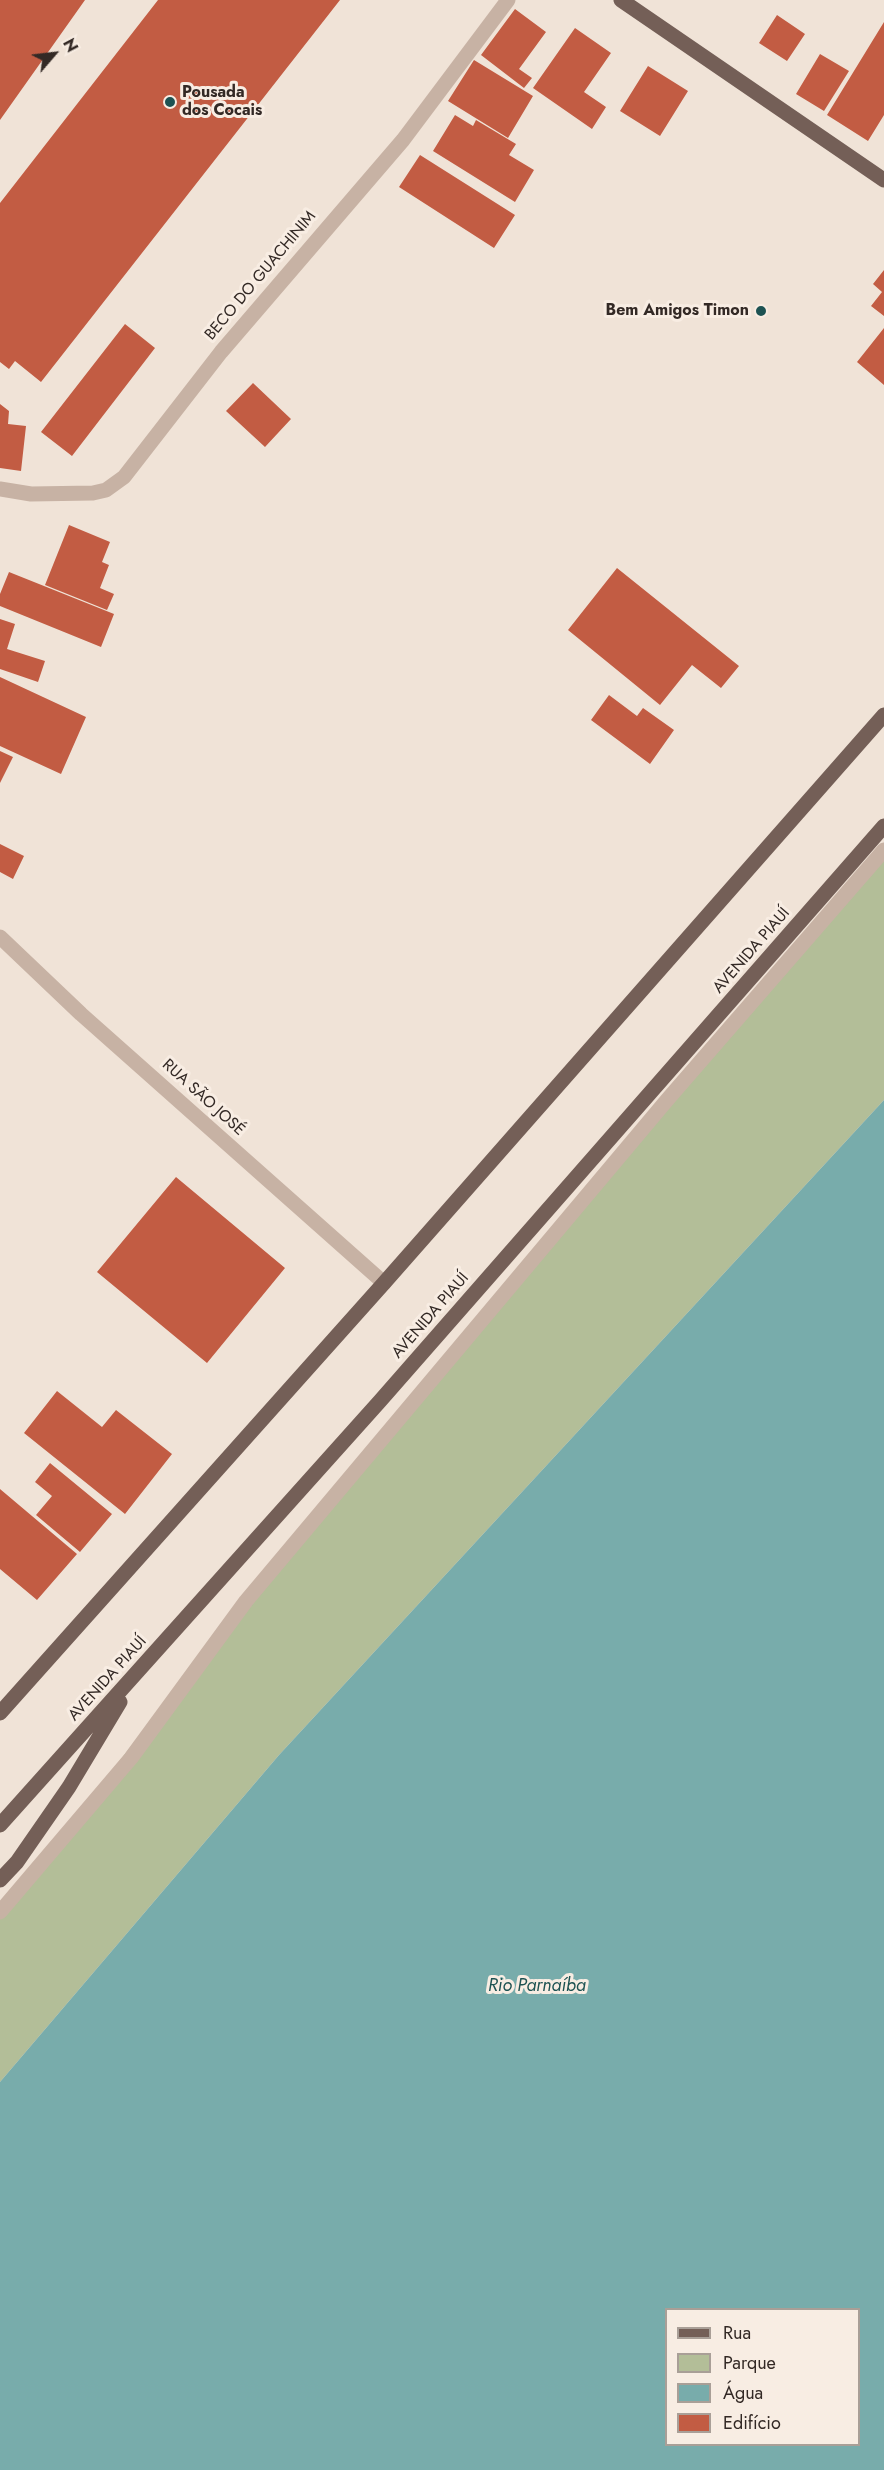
<!DOCTYPE html>
<meta charset="utf-8">
<style>
body{margin:0}
#map{position:relative;width:884px;height:2470px;overflow:hidden;background:#f0e3d7;font-family:Jost,sans-serif}
canvas{display:block}
.legend{position:absolute;left:665px;top:2308px;width:195px;height:138px;box-sizing:border-box;background:#f8ede3;border:2px solid #a99f97;margin:0;padding:8px 10px;list-style:none;font-size:18px;color:#332925}
.legend li{display:flex;align-items:center;gap:12px;height:30px}
.legend b{width:30px;border:2px solid #a99f97}
.north{position:absolute;left:24px;top:24px;width:60px;height:60px;-webkit-text-stroke:4px #f8ede3;paint-order:stroke;rotate:62deg;font-size:16px;font-weight:700;line-height:24px;text-align:center;color:#332925}
.north::after{content:'';display:block;margin:auto;width:21px;height:27px;background:#332925;clip-path:polygon(50% 0,100% 100%,50% 72%,0 100%)}
</style>
<div id="map">
<canvas width="884" height="2470"></canvas>
<ul class="legend">
<li><b style="height:8px;background:#745f57"></b>Rua</li>
<li><b style="height:16px;background:#b3be98"></b>Parque</li>
<li><b style="height:16px;background:#78acab"></b>Água</li>
<li><b style="height:16px;background:#c25c43"></b>Edifício</li>
</ul>
<div class="north">N</div>
</div>
<script>
const g = document.querySelector('canvas').getContext('2d');
g.lineJoin = 'round';
function paint(path, color) { g.fillStyle = color; g.fill(path, 'evenodd'); }
const shape = rows => new Path2D(rows.map(r => 'M' + r).join(''));
function stroke(path, color, width, dash) { g.strokeStyle = color; g.lineWidth = width; g.lineCap = dash ? 'butt' : 'round'; g.setLineDash(dash || []); g.stroke(path); }
function drawText(font, color, halo, rows, align = 'center') {
  g.font = font + ' Jost,sans-serif'; g.lineWidth = 6; g.setLineDash([]); g.textBaseline = 'middle'; g.strokeStyle = halo; g.fillStyle = color; for (const [text, x, y, turn = 0] of rows) {
    g.save(); g.translate(x, y); g.rotate((+turn || 0) * Math.PI / 180); g.textAlign = isNaN(turn) ? turn : align; if (halo) g.strokeText(text, 0, 0); g.fillText(text, 0, 0); g.restore();
  }
}
const green = shape([
 [884,850,884,1100,279,1755,0,2082,0,1912,246,1601]
]);
const water = shape([
 [884,1100,884,2470,0,2470,0,2082,279,1755],
 [666,2310,858,2310,858,2444,666,2444]
]);
const building = shape([
 [0,0,85,0,0,120],
 [158,0,340,0,41,382,15,361,9,369,0,362,0,203],
 [515,9,546,32,519,69,532,78,524,88,481,55],
 [777,15,805,34,787,61,759,43],
 [884,22,884,115,868,141,827,115],
 [575,28,611,53,584,92,606,107,592,129,533,88],
 [820,54,849,71,824,111,796,94],
 [474,60,533,96,508,138,448,101],
 [648,66,688,91,660,136,620,111],
 [455,115,473,126,476,120,516,144,509,155,534,170,515,202,433,151],
 [420,155,515,215,494,248,399,187],
 [884,270,884,316,871,306,882,292,873,284],
 [125,324,155,348,72,456,41,432],
 [884,328,884,385,857,362],
 [253,383,291,419,265,447,226,411],
 [0,404,9,411,8,424,26,426,21,471,0,468],
 [69,525,110,542,102,562,109,565,100,588,114,594,107,610,45,585],
 [617,568,739,666,721,688,692,665,660,705,568,630],
 [9,572,114,614,101,647,0,606,0,594],
 [0,619,15,624,7,649,45,661,38,682,0,669],
 [0,677,86,717,61,774,0,746],
 [609,695,637,716,643,708,674,730,650,764,591,720],
 [0,751,13,757,0,783],
 [0,844,24,856,13,879,0,872],
 [176,1177,285,1268,207,1363,97,1272],
 [57,1391,102,1427,116,1410,172,1454,125,1514,24,1433],
 [50,1463,112,1514,80,1552,36,1515,52,1496,35,1482],
 [0,1489,77,1554,37,1600,0,1569]
]);
const minor = shape([
 [0,489,31,494,93,493,106,490,124,477,221,352,403,140,508,0],
 [0,937,81,1014,384,1283],
 [0,1912,131,1758,246,1601,667,1100,884,850]
]);
const major = shape([
 [621,0,884,180],
 [0,1713,384,1283,884,715],
 [0,1825,380,1401,884,826],
 [0,1880,17,1862,69,1787,120,1702]
]);
const markers = [
 [170,102,6,"#1d5252"],
 [761,311,6,"#1d5252"]
];
const poiNames = [
 ["Pousada",182,93],
 ["dos Cocais",182,111],
 ["Bem Amigos Timon",749,311,"right"]
];
const streetNames = [
 ["BECO DO GUACHINIM",261,276,-50],
 ["AVENIDA PIAUÍ",752,951,-49],
 ["RUA SÃO JOSÉ",203,1098,42],
 ["AVENIDA PIAUÍ",431,1316,-49],
 ["AVENIDA PIAUÍ",108,1679,-48]
];
const waterNames = [
 ["Rio Parnaíba",537,1987]
];
paint(green, '#b3be98');
paint(water, '#78acab');
paint(building, '#c25c43');
stroke(minor, '#c7b2a4', 15);
stroke(major, '#745f57', 15);
for (const [x, y, r, color] of markers) { const dot = new Path2D(); dot.arc(x, y, r, 0, 2 * Math.PI); g.fillStyle = color; g.fill(dot); stroke(dot, '#f8ede3', 2); }
drawText('bold 16px', '#332925', '#f8ede3', poiNames, 'left');
drawText('16px', '#332925', '#f8ede3', streetNames);
drawText('italic 18px', '#1d5252', '#f8ede3', waterNames);
</script>
